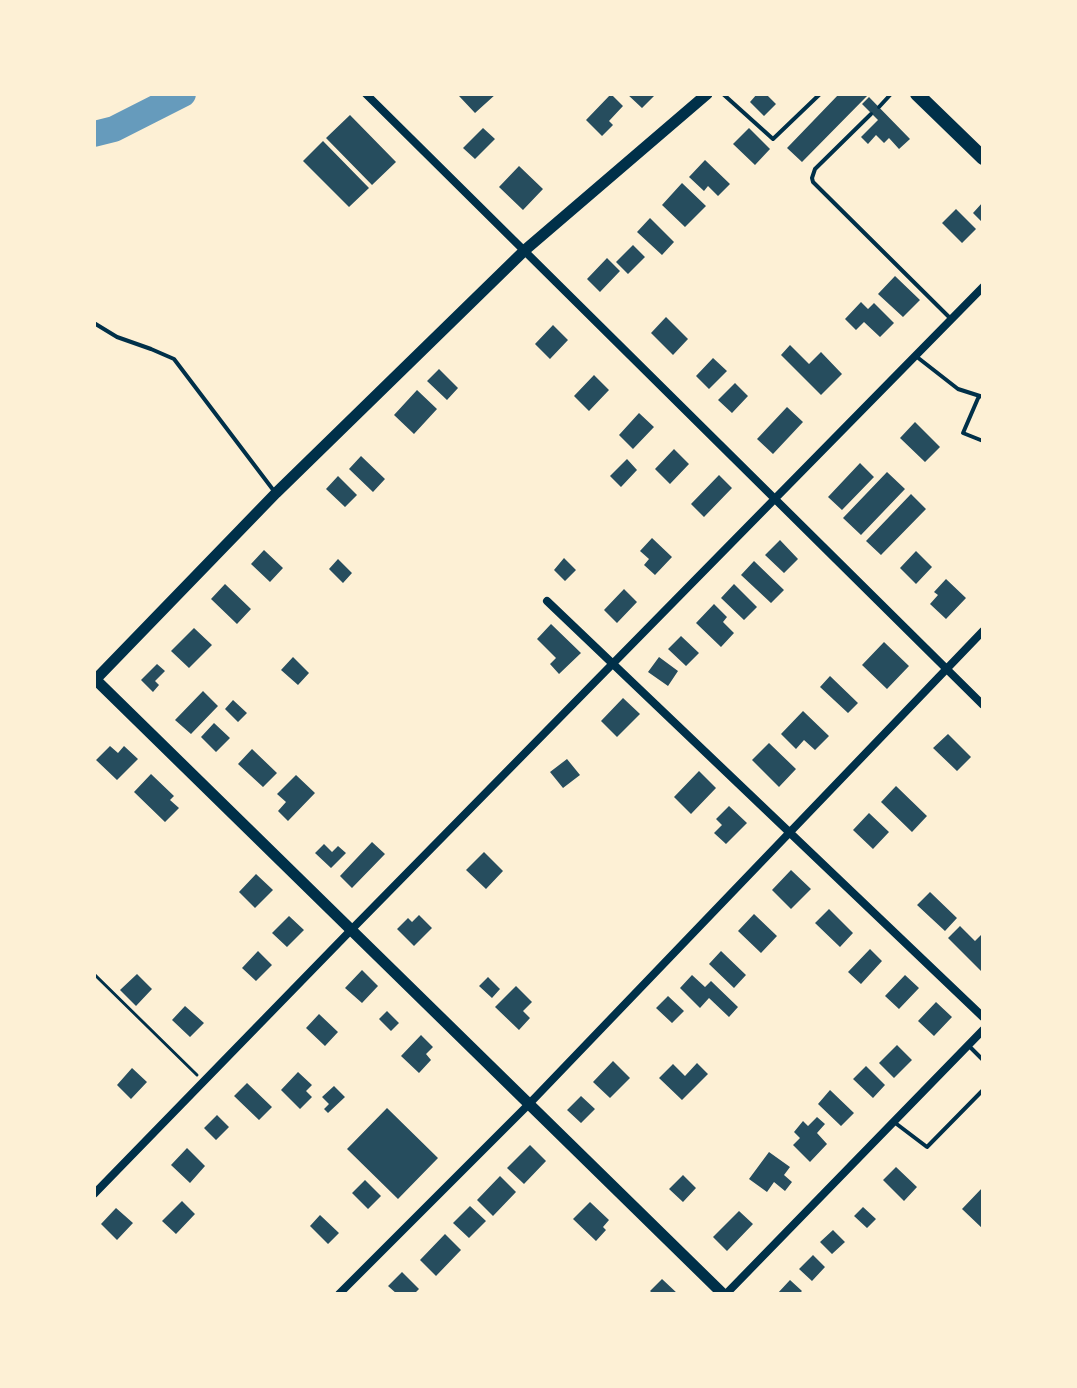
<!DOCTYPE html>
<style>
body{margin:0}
#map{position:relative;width:1077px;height:1388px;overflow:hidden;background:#fdf0d5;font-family:"Fira Sans",sans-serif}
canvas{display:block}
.frame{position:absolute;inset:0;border:96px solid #fdf0d5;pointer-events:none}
</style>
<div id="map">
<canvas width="1077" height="1388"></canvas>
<div class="frame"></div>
</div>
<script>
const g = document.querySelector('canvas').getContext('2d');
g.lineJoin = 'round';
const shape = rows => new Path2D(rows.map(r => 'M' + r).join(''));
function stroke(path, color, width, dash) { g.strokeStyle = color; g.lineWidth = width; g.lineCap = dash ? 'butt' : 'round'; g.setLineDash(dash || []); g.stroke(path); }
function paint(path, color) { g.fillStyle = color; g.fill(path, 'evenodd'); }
const river = shape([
 [94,134,114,129,183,94]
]);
const building = shape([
 [460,94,496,94,475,113,459,96],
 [611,94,623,106,609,121,613,125,602,136,586,120],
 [627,94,652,94,654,96,642,108],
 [757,94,766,94,776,104,764,116,750,102],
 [839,94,869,94,802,162,787,148],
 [869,97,910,139,899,149,889,138,884,143,876,135,868,144,861,137,878,120,862,104],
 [350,115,396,162,372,185,326,138],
 [483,128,495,139,475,159,463,148],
 [749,128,770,149,755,165,733,144],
 [323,141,369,188,349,207,303,161],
 [705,160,730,184,718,196,708,186,704,191,689,177],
 [519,166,543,189,523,210,499,187],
 [682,183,706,206,685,227,662,205],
 [983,202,983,223,973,213],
 [956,209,976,229,962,243,942,223],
 [650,218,674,242,662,255,637,232],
 [633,245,645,257,628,274,616,262],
 [607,258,620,271,600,292,587,279],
 [895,276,920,300,903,317,878,294],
 [861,302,868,309,874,303,894,323,880,337,864,322,856,330,845,319],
 [666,317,688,339,673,355,651,333],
 [553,325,568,340,550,359,535,344],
 [790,345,809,364,821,352,842,374,821,395,781,355],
 [713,358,727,371,709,389,696,376],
 [439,369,458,388,447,400,427,381],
 [594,375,609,390,589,411,574,396],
 [735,383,748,396,732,413,718,400],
 [417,390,437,409,414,434,394,415],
 [787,407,803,422,773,454,757,439],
 [639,413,654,427,633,449,619,435],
 [915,422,940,447,925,462,900,438],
 [674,449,689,464,670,484,655,469],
 [361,456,385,479,373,492,349,469],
 [627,459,637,470,621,487,610,476],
 [860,463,874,477,842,510,828,497],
 [887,472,905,489,861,535,843,518],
 [719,475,732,488,704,517,691,504],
 [338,476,357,495,345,507,326,489],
 [911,494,926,509,881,555,866,541],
 [652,538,672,557,655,575,644,565,649,559,640,551],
 [780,540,798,559,784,573,765,555],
 [264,550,283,568,270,582,251,564],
 [916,551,932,567,916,584,900,568],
 [564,558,576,570,565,581,554,570],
 [338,559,352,573,343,583,329,569],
 [754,561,784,590,771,603,741,575],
 [946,579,966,598,946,619,930,604,938,595,934,592],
 [225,584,251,609,237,624,211,599],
 [734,584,757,607,744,620,721,598],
 [624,589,637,602,617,623,604,610],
 [714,604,727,617,723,622,734,633,721,647,696,623],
 [551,624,581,653,559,674,550,664,556,658,537,639],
 [194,628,212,645,189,668,171,651],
 [681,636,699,653,686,666,668,649],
 [884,642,909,666,887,689,862,665],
 [293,657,309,673,298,685,281,670],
 [659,657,678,671,668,686,648,672],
 [157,664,165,671,155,681,159,685,153,692,141,680],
 [830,676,858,703,848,713,820,687],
 [203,691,218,706,191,734,175,720],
 [623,698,640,714,617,737,601,721],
 [233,700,247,713,238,722,225,709],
 [803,711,829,736,815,750,804,740,796,749,781,734],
 [214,723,230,738,216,752,201,737],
 [948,734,971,757,957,771,933,748],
 [769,743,796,769,779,787,752,760],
 [110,746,118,753,124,746,138,759,117,780,96,760],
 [252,749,277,773,263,787,238,764],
 [567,759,580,775,563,788,550,772],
 [699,771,716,788,691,814,674,797],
 [151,774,174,796,170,800,179,808,165,822,134,792],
 [296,775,315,793,288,821,278,811,286,802,277,794],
 [896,786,927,816,912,832,881,802],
 [729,806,747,823,726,844,714,833,722,825,716,819],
 [869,813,889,832,873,849,853,830],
 [372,842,385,854,352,888,340,876],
 [324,844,332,852,338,846,346,853,331,868,315,853],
 [484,852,503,871,486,889,466,870],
 [791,870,811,889,791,909,772,890],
 [256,874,273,890,255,908,239,892],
 [930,892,957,918,945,931,917,905],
 [829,909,853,933,840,947,815,923],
 [754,914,777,936,761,953,738,931],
 [419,915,432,928,414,946,397,929,408,918,412,922],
 [289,916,304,930,287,947,272,933],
 [960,926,975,941,983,933,983,969,981,971,948,938],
 [870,949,882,961,861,984,848,972],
 [258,951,272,965,256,981,242,968],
 [721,951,746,975,734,988,709,964],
 [362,970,378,986,362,1003,345,988],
 [137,974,152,989,136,1006,120,990],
 [692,975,705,987,711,981,738,1007,729,1017,709,998,700,1008,680,988],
 [905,975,919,988,899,1009,885,996],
 [488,977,500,989,492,998,479,986],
 [516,986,532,1002,523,1011,530,1018,519,1030,495,1007],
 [668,996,684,1011,672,1023,656,1008],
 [936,1002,952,1017,934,1036,918,1021],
 [185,1006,204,1023,190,1037,172,1020],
 [387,1011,399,1023,391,1031,379,1019],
 [319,1014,338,1032,325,1046,306,1028],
 [421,1035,433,1047,426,1054,431,1060,419,1073,401,1056],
 [897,1045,912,1060,894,1078,879,1063],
 [613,1061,630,1078,610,1098,593,1082],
 [697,1063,708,1074,682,1100,659,1078,673,1064,685,1076],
 [866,1066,885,1085,873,1098,853,1079],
 [132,1068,147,1082,131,1099,117,1085],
 [298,1072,312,1085,306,1091,312,1097,300,1109,281,1090],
 [247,1083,272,1107,259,1120,234,1096],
 [334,1086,345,1097,328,1113,324,1109,329,1104,322,1097],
 [830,1090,854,1113,841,1126,818,1104],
 [581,1096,595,1109,581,1123,567,1110],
 [387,1108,438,1158,398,1199,347,1149],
 [217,1115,229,1127,216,1140,204,1128],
 [817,1117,825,1124,817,1133,827,1144,810,1162,793,1145,800,1138,794,1132,803,1121,808,1126],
 [530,1145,546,1161,524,1184,507,1168],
 [187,1148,205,1166,190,1183,171,1165],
 [769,1152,790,1167,784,1175,792,1182,785,1191,774,1182,767,1192,749,1179],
 [896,1167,917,1187,904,1201,883,1180],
 [683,1175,696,1188,683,1202,669,1189],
 [500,1176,516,1192,493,1216,477,1200],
 [365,1180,381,1196,368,1209,352,1193],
 [983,1187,983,1229,962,1209],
 [182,1201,195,1214,176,1234,162,1221],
 [590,1202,609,1220,603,1227,606,1230,596,1241,573,1219],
 [470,1206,486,1221,469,1238,453,1223],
 [863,1207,876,1219,867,1228,854,1216],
 [116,1208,133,1223,117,1240,101,1224],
 [739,1211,753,1224,727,1251,713,1237],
 [320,1215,339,1233,328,1244,310,1226],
 [833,1230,845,1242,832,1254,820,1242],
 [445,1234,461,1250,436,1276,420,1260],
 [813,1255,825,1267,812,1281,799,1269],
 [402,1272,419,1289,414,1294,397,1294,388,1286],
 [662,1279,678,1294,653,1294,650,1291],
 [790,1280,802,1291,799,1294,777,1294]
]);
const path = shape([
 [94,974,197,1075]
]);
const service = shape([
 [723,94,773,139,820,94],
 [879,107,891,94],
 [871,114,815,169,812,178,813,182,951,319],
 [94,323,117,337,151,349,174,359,274,491],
 [917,357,958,389,983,397],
 [979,396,963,433,983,441],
 [969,1046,983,1060],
 [894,1122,927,1147,983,1090]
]);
const minor = shape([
 [366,94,983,705],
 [547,601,983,1017],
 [94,1194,352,929,983,287],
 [339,1294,529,1104,983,631],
 [726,1294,983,1030]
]);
const tertiary = shape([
 [96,680,723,1294],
 [94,681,276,493,525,250,707,94]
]);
const primary = shape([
 [917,94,983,158]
]);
stroke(river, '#669bbc', 26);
paint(building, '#264d5e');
stroke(path, '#003049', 3);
stroke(service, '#003049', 4);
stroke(minor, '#003049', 8);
stroke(tertiary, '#003049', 11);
stroke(primary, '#003049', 14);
</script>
